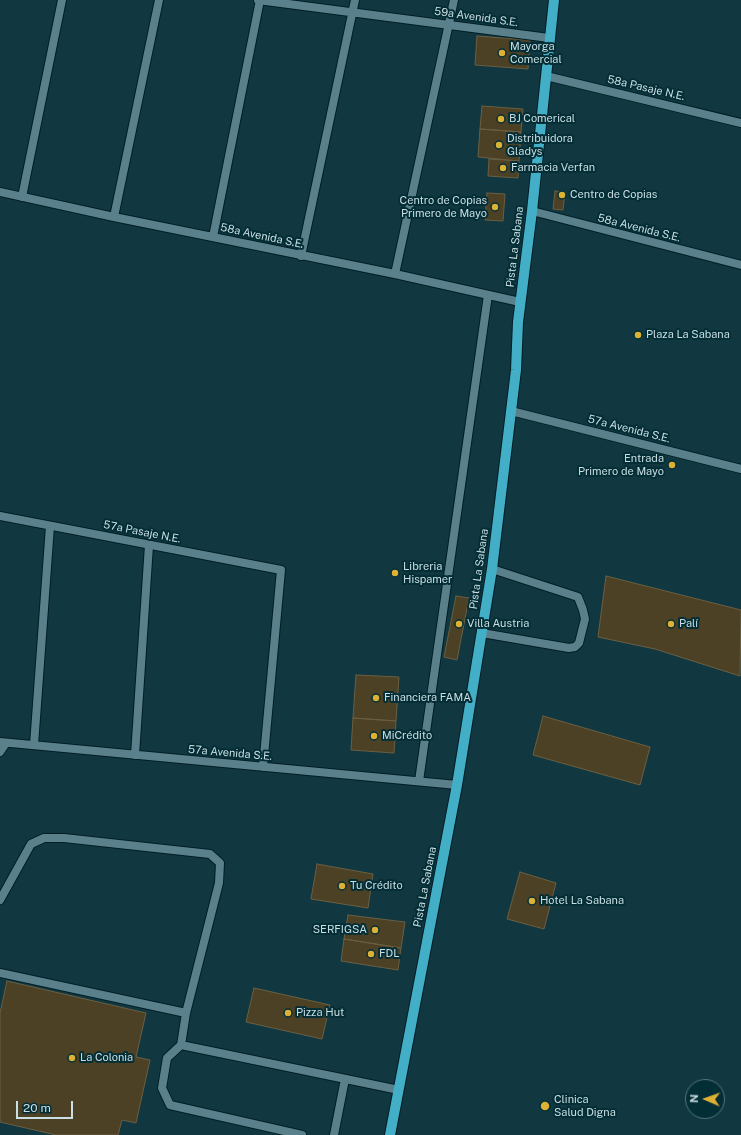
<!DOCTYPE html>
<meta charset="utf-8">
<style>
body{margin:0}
#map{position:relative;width:741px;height:1135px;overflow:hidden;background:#113841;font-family:"Public Sans",sans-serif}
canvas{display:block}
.north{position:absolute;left:685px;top:1079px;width:40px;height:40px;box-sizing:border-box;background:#042e36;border:1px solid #53747b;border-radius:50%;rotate:272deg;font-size:11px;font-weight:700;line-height:16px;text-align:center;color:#cadee3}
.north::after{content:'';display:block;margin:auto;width:14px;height:18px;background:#ddb133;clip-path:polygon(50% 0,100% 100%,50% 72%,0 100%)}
.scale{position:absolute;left:16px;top:1101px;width:57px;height:18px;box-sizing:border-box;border:2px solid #cadee3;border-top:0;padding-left:5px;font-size:12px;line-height:14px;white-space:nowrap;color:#cadee3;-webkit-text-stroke:3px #042e36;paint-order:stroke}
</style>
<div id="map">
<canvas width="741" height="1135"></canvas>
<div class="north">N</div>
<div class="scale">20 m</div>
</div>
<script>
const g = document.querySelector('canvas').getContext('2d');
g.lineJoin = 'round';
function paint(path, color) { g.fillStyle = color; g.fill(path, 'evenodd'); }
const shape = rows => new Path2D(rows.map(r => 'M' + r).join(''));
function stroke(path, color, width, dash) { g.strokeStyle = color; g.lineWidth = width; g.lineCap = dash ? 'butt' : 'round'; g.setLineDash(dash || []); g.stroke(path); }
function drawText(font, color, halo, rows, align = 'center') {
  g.font = font + ' "Public Sans",sans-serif'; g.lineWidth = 4; g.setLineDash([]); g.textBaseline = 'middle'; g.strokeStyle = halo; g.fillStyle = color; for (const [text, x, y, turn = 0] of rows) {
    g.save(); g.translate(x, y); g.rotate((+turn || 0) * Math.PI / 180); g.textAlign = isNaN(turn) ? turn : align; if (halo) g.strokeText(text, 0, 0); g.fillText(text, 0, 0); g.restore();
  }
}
const building = shape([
 [477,36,530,40,528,69,475,65,477,36],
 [482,106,523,109,521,132,480,129,482,106],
 [480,129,521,132,519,161,478,157,480,129],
 [489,159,519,161,518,178,488,176,489,159],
 [555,191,565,192,563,210,553,209,555,191],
 [487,193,505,194,503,221,485,220,487,193],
 [606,576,741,610,740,676,655,649,598,637,606,576],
 [456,596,469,598,457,660,444,657,456,596],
 [356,675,399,677,396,721,353,718,356,675],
 [543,716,650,747,640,785,533,755,543,716],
 [353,718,396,721,394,753,351,750,353,718],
 [317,864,373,874,368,908,311,899,317,864],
 [520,872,556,883,544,929,507,919,520,872],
 [348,915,405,922,401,948,344,939,348,915],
 [344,939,401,948,398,970,341,961,344,939],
 [7,981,146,1013,136,1057,150,1060,136,1123,122,1120,118,1135,56,1135,0,1122,0,1013,7,981],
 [254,988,330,1005,322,1039,246,1022,254,988]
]);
const service = shape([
 [482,633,569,648,575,647,579,643,585,619,583,610,578,597,492,569],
 [419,781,488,295],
 [0,900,31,844,44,838,64,838,210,854,220,863,219,883,186,1013,181,1045,167,1058,162,1088,170,1105,302,1135],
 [0,973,186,1013],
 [181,1045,399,1090],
 [334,1135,345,1079]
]);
const minor = shape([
 [258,0,549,38],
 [546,76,741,123],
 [0,192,114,217,395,274,520,302],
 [22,197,62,0],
 [532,211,741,265],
 [114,217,159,0],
 [213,237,260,0],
 [301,256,355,0],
 [395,274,454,0],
 [511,411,741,469],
 [0,516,281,570,263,767],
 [0,742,457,785],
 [34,745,50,526],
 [0,752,6,743],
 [135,755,149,545]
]);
const primary = shape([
 [390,1135,457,785,492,569,516,370,518,322,532,211,554,0]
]);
const markers = [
 [502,53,4,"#ddb133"],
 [501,119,4,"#ddb133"],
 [499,145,4,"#ddb133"],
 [503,168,4,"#ddb133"],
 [562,195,4,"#ddb133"],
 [495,207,4,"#ddb133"],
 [638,335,4,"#ddb133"],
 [672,465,4,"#ddb133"],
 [395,573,4,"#ddb133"],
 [459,624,4,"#ddb133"],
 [671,624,4,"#ddb133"],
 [376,698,4,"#ddb133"],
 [374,736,4,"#ddb133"],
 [342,886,4,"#ddb133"],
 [532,901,4,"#ddb133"],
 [375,930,4,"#ddb133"],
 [371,954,4,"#ddb133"],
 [288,1013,4,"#ddb133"],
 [72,1058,4,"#ddb133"],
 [545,1106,5,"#ddb133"]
];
const streetNames = [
 ["59a Avenida S.E.",476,17,8],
 ["58a Pasaje N.E.",646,88,13],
 ["58a Avenida S.E.",639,228,14],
 ["58a Avenida S.E.",262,236,12],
 ["Pista La Sabana",515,247,-83],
 ["57a Avenida S.E.",629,429,14],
 ["57a Pasaje N.E.",142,532,11],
 ["Pista La Sabana",479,569,-82],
 ["57a Avenida S.E.",230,753,5],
 ["Pista La Sabana",425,887,-79]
];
const poiNames = [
 ["Mayorga",510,47],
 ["Comercial",510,60],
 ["BJ Comerical",509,119],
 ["Distribuidora",507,139],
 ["Gladys",507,152],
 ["Farmacia Verfan",511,168],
 ["Centro de Copias",570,195],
 ["Centro de Copias",487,201,"right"],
 ["Primero de Mayo",487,214,"right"],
 ["Plaza La Sabana",646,335],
 ["Entrada",664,459,"right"],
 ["Primero de Mayo",664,472,"right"],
 ["Libreria",403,567],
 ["Hispamer",403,580],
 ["Villa Austria",467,624],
 ["Palí",679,624],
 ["Financiera FAMA",384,698],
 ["MiCrédito",382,736],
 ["Tu Crédito",350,886],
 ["Hotel La Sabana",540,901],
 ["SERFIGSA",367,930,"right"],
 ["FDL",379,954],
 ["Pizza Hut",296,1013],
 ["La Colonia",80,1058],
 ["Clinica",554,1100],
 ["Salud Digna",554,1113]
];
paint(building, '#4c4124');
stroke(building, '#6b5f42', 1);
stroke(service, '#011e25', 10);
stroke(minor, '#011e25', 10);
stroke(primary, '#011e25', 12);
stroke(service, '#5a818b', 8);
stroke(minor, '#5a818b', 8);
stroke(primary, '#43afc6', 10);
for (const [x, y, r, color] of markers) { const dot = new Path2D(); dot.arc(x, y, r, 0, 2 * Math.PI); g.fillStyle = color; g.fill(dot); stroke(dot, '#042e36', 1.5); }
drawText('11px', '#cadee3', '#042e36', streetNames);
drawText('11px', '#cadee3', '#042e36', poiNames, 'left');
</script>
